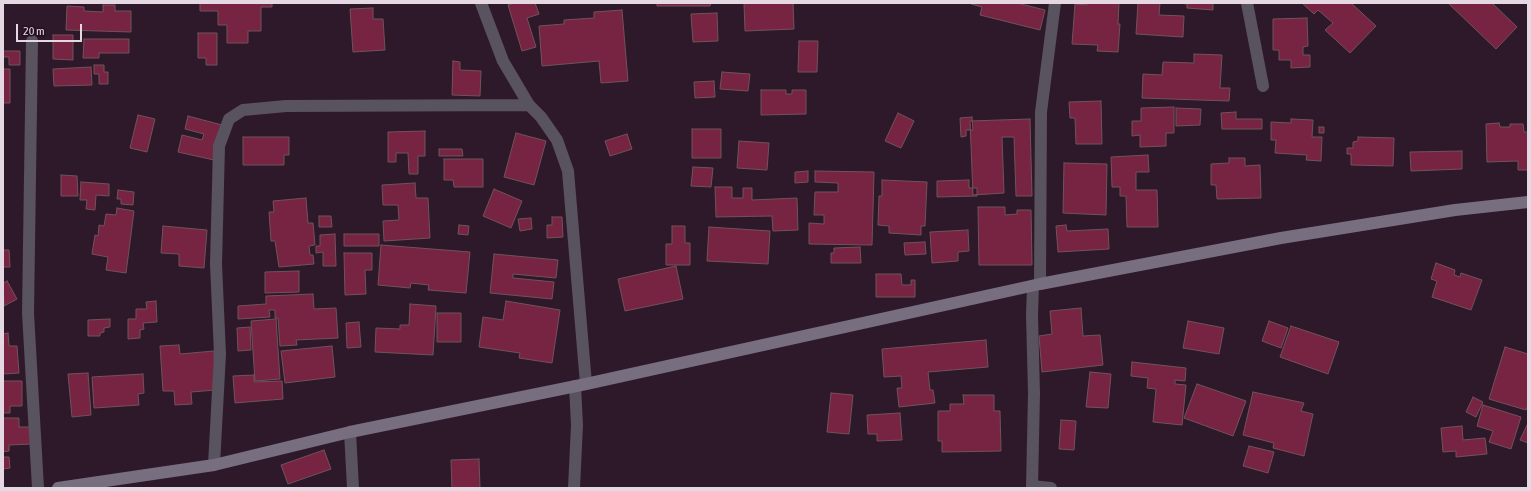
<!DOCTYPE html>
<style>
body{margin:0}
#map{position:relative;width:1531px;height:491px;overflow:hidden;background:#2e192a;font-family:"Asap Condensed",sans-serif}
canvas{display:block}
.frame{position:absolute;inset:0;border:4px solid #e6d8e2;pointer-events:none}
.scale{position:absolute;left:16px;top:24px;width:66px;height:18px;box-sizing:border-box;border:2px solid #e6d8e2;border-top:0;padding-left:5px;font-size:12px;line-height:14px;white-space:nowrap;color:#e6d8e2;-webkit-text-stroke:3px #241020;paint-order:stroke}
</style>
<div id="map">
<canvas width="1531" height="491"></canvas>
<div class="frame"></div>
<div class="scale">20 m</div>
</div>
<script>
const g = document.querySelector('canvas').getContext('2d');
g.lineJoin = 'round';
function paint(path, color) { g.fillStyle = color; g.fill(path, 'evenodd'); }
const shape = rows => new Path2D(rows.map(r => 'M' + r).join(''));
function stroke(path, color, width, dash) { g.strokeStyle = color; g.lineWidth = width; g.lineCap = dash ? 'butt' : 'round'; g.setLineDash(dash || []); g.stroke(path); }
const building = shape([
 [200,3,272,3,272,7,261,7,261,31,248,31,248,43,227,43,227,25,218,25,218,11,200,11,200,3],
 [514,3,535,3,539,14,527,18,536,47,522,51,508,5,514,3],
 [657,3,711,3,710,6,657,6,657,3],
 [744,3,793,3,794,29,745,31,744,3],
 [971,3,1017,3,1045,10,1040,30,980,15,982,7,971,4,971,3],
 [1087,3,1119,3,1118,24,1120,24,1118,52,1097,51,1098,45,1072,44,1075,4,1087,5,1087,3],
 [1138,3,1160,3,1159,15,1184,16,1183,37,1136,34,1138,3],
 [1178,3,1213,3,1213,10,1187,8,1187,4,1178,3],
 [1302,3,1351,3,1376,26,1350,53,1325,30,1333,23,1318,10,1314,14,1302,3],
 [1448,3,1492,3,1517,27,1496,49,1448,3],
 [103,5,115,5,115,11,131,11,131,32,66,30,67,6,84,7,84,11,103,12,103,5],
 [373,8,373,19,383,19,385,50,353,52,350,9,373,8],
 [622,10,628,81,601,83,599,61,542,66,539,26,564,24,564,20,594,18,594,12,622,10],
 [717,13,718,41,693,42,691,14,717,13],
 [1307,18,1308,46,1303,47,1303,55,1310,55,1310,67,1291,68,1291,60,1279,60,1279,50,1273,50,1273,19,1307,18],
 [198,33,217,33,217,65,206,65,206,58,198,58,198,33],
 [53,35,73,35,73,60,53,59,53,35],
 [84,39,129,39,129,53,99,53,99,58,83,58,84,39],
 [799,41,818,41,817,72,798,72,799,41],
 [3,51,20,51,20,65,9,65,9,57,3,57,3,51],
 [1194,54,1222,55,1220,88,1230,88,1229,101,1142,98,1143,74,1162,75,1163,62,1194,63,1194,54],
 [453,61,460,62,460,70,481,71,480,96,452,95,453,61],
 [94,65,104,65,104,72,108,72,108,84,99,84,99,74,94,74,94,65],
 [91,67,92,85,54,86,53,69,91,67],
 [3,69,10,69,10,103,3,103,3,69],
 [722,72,750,74,748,91,720,89,722,72],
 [714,81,715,97,695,98,694,82,714,81],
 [761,90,786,90,786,94,792,94,792,90,806,90,806,114,761,115,761,90],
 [1101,101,1102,144,1076,144,1075,118,1070,118,1069,102,1101,101],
 [1174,107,1174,133,1166,133,1166,146,1140,147,1140,135,1132,136,1132,121,1141,121,1141,108,1174,107],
 [1176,108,1201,109,1200,125,1176,126,1176,108],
 [1236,112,1236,119,1262,119,1262,129,1222,129,1221,113,1236,112],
 [898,113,914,121,901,148,885,141,898,113],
 [138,115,155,119,147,152,130,148,138,115],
 [188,116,222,125,214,160,178,152,182,135,202,140,204,134,185,129,188,116],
 [972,117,973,130,966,130,966,136,961,137,960,118,972,117],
 [1030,119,1032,196,1016,196,1014,137,1002,137,1004,193,973,195,970,121,1030,119],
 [1291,119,1313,120,1312,137,1322,137,1321,161,1306,160,1307,155,1275,153,1276,140,1271,140,1271,122,1291,123,1291,119],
 [1499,123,1500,127,1510,127,1510,124,1523,124,1524,132,1528,132,1528,170,1518,170,1518,161,1487,162,1486,124,1499,123],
 [1319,127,1324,127,1324,133,1319,133,1319,127],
 [692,129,721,129,721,158,692,158,692,129],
 [425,131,425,156,418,156,418,174,409,174,408,153,396,153,396,162,388,162,388,132,425,131],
 [516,133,546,141,534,185,504,177,516,133],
 [627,134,632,149,610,156,605,141,627,134],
 [243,137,289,137,289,155,284,155,284,165,243,165,243,137],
 [1358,137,1394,138,1393,166,1351,165,1351,154,1347,154,1347,148,1353,148,1353,142,1358,141,1358,137],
 [739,141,769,143,767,170,737,168,739,141],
 [439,149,462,149,463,156,439,156,439,149],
 [1462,151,1462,169,1411,171,1410,152,1462,151],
 [1148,155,1149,172,1136,172,1136,190,1157,190,1158,227,1127,227,1126,196,1120,196,1120,187,1112,187,1111,157,1148,155],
 [1229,158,1245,158,1245,166,1260,165,1261,198,1217,199,1216,185,1211,185,1211,164,1229,163,1229,158],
 [444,159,483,159,483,187,454,187,453,180,444,180,444,159],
 [1064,163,1107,164,1106,215,1063,213,1064,163],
 [693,167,713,168,711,187,691,186,693,167],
 [808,171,808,182,795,183,795,172,808,171],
 [815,171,874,172,872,245,809,244,809,223,824,224,824,215,814,215,815,192,838,192,838,183,815,182,815,171],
 [61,175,77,176,78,196,61,196,61,175],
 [882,180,927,182,925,226,921,226,921,235,889,233,889,226,878,225,879,196,882,196,882,180],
 [969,180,969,188,977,188,977,196,937,197,937,181,969,180],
 [81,182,109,184,109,196,96,195,95,210,86,209,87,200,80,200,81,182],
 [415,183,416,198,428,198,430,238,384,241,383,221,399,220,398,205,383,205,382,185,415,183],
 [715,187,732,187,732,198,743,198,743,188,752,188,752,200,797,198,798,230,773,231,772,216,716,217,715,187],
 [494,189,522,201,511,228,483,216,494,189],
 [118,190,134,192,133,205,121,204,121,199,117,199,118,190],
 [306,198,308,223,313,223,315,245,309,246,310,255,313,255,314,264,279,267,275,241,271,241,269,212,274,212,273,201,306,198],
 [978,207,1005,207,1005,215,1017,214,1017,210,1031,210,1032,265,979,265,978,207],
 [117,208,134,211,126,273,106,270,108,257,92,254,95,235,98,236,99,225,104,226,106,214,116,215,117,208],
 [319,216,331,216,332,227,319,227,319,216],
 [552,217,562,217,563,237,547,238,547,225,552,225,552,217],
 [531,218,532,229,520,231,518,219,531,218],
 [459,225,469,226,468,235,458,234,459,225],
 [1066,225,1067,231,1108,229,1109,249,1058,252,1056,226,1066,225],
 [163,226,207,230,204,268,179,266,179,254,161,253,163,226],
 [672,226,685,226,685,243,690,243,690,265,666,265,666,244,672,244,672,226],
 [709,227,770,231,768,264,707,261,709,227],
 [968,230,969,251,958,252,958,261,932,263,930,232,968,230],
 [335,234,336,266,323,266,323,252,316,253,316,246,320,246,320,235,335,234],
 [344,234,379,234,379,246,344,246,344,234],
 [925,242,926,254,905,255,904,243,925,242],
 [381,245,470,252,466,293,428,290,429,285,411,283,410,288,378,285,381,245],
 [860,247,861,263,831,263,831,253,834,253,834,248,860,247],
 [3,250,9,250,10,267,3,267,3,250],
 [344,253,372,253,372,270,365,270,366,294,345,295,344,253],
 [494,254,558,260,556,278,513,274,513,278,554,282,552,299,490,293,494,254],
 [1436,263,1455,270,1454,275,1460,277,1461,273,1482,280,1471,310,1432,297,1437,281,1431,279,1436,263],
 [676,266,683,299,625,311,618,279,676,266],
 [299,271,299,292,265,293,265,272,299,271],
 [876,274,901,274,902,285,911,285,911,280,915,280,915,297,876,297,876,274],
 [7,281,17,299,4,306,3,283,7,281],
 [313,294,314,309,336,308,338,338,296,340,297,345,280,346,278,318,275,318,275,310,269,310,270,317,238,319,238,306,266,304,266,296,313,294],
 [156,301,157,322,143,323,144,329,140,330,140,338,128,339,128,319,136,319,136,309,147,309,146,302,156,301],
 [506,301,560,310,552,363,519,358,520,353,479,347,483,317,503,320,506,301],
 [410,304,436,306,433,355,375,352,376,328,400,329,400,325,409,325,410,304],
 [1081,308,1083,336,1100,335,1103,365,1042,372,1039,336,1052,334,1050,311,1081,308],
 [437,313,461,313,461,342,437,342,437,313],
 [110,319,110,327,104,328,104,332,100,333,100,336,88,336,88,320,110,319],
 [276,319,280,379,255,381,251,321,276,319],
 [1188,321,1224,328,1219,354,1183,348,1188,321],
 [1269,321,1288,328,1281,348,1262,341,1269,321],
 [359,322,361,347,347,348,346,323,359,322],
 [1291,326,1339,342,1328,374,1280,357,1291,326],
 [250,327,251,350,238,351,237,328,250,327],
 [8,333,9,346,17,346,19,373,3,374,3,334,8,333],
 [986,340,988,367,928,372,930,390,933,390,935,403,899,407,897,388,902,388,901,376,884,377,882,349,986,340],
 [179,345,180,354,214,351,216,390,191,392,192,404,175,405,174,391,163,391,160,346,179,345],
 [332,346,335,377,285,383,281,351,332,346],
 [1505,347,1528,354,1528,405,1526,410,1489,399,1505,347],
 [1132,362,1186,368,1185,381,1175,380,1175,384,1186,385,1182,425,1153,422,1156,389,1147,388,1148,378,1131,376,1132,362],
 [1090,372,1111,374,1108,408,1086,407,1090,372],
 [88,373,91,415,72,417,68,374,88,373],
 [143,374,144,393,138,394,139,405,94,408,92,377,143,374],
 [254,375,254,382,282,381,283,399,235,403,233,376,254,375],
 [3,381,22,381,22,406,10,406,10,413,3,413,3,381],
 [1197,384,1246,401,1233,436,1184,418,1197,384],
 [1253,392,1304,403,1301,411,1313,414,1304,456,1273,448,1274,443,1243,435,1253,392],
 [831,393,853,395,849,434,827,432,831,393],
 [963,395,994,395,994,411,1000,411,1001,451,942,452,942,441,938,441,938,411,950,411,950,404,964,404,963,395],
 [1473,397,1483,402,1476,417,1466,412,1473,397],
 [1483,405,1521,417,1511,449,1489,442,1493,431,1477,426,1483,405],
 [900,413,902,440,877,441,877,434,868,434,867,415,900,413],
 [3,418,19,418,19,427,32,427,32,444,9,445,9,451,3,452,3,418],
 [1061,420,1076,421,1074,450,1059,449,1061,420],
 [1528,423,1528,443,1520,440,1528,423],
 [1462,426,1463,440,1485,438,1487,454,1456,457,1456,451,1443,452,1441,428,1462,426],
 [1249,446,1274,452,1268,473,1243,466,1249,446],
 [324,450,331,469,288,484,281,465,324,450],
 [3,457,9,457,10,468,3,469,3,457],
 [479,459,480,488,484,488,452,488,451,460,479,459]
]);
const street = shape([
 [481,3,503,61,529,105,541,117,557,140,568,171,586,384],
 [1247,3,1263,86],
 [32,41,28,313,38,488],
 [1040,284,1041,112,1055,3],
 [350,432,353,488],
 [214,465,220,354,216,264,219,146,229,119,243,110,286,106,529,105],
 [1032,486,1051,488],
 [574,488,577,425,575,386],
 [1032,488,1034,393,1032,315,1033,286]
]);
const secondary = shape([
 [58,488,214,465,350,432,586,384,1040,284,1281,238,1455,210,1528,202]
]);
paint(building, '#772443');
stroke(building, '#71525b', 1);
stroke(street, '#58535e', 12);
stroke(secondary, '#776e80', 12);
</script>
